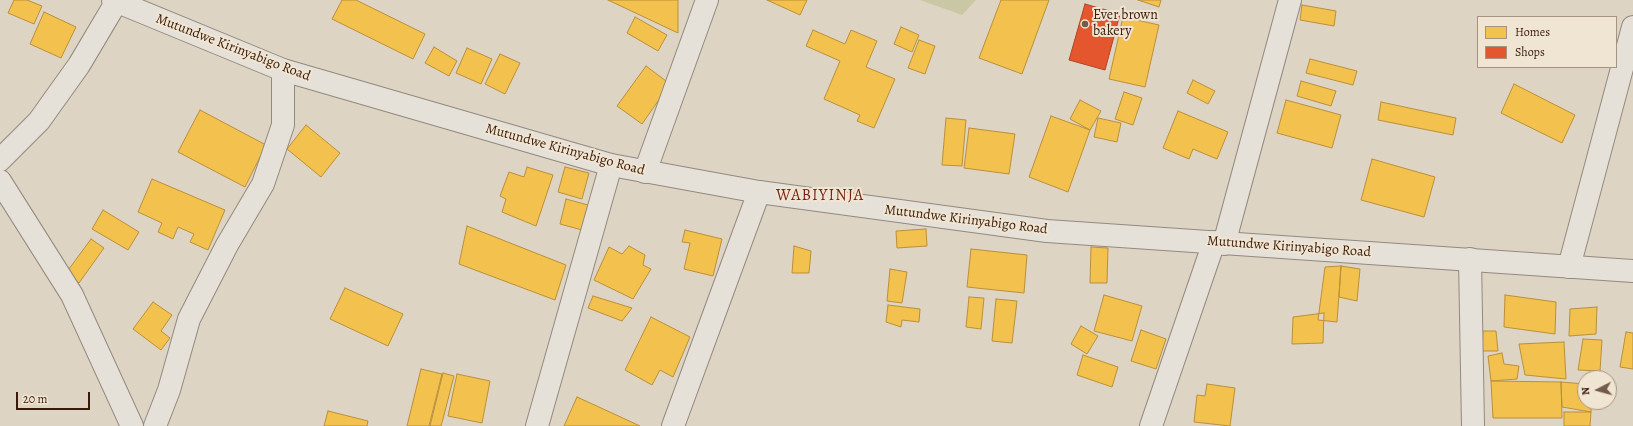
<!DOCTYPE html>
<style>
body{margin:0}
#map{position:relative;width:1633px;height:426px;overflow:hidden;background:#ded4c4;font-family:Alegreya,serif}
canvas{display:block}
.legend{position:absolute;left:1477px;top:16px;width:140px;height:52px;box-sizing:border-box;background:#f0e5d2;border:1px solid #a79381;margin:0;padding:5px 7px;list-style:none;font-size:12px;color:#391907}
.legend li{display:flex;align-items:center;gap:8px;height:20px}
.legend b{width:20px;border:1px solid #a79381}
.north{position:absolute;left:1577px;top:370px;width:40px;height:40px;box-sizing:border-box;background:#f0e5d2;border:1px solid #a79381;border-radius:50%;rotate:264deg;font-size:11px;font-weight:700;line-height:16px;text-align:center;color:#391907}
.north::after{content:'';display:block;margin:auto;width:14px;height:18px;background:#735a49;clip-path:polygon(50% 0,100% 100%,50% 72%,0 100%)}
.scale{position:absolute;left:16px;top:392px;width:74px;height:18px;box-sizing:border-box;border:2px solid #391907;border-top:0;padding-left:5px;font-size:12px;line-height:14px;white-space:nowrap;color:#391907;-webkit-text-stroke:3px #f0e5d2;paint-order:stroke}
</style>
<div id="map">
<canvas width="1633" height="426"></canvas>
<ul class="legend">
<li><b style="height:11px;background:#f2c14e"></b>Homes</li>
<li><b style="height:11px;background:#e4572e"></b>Shops</li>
</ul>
<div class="north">N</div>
<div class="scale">20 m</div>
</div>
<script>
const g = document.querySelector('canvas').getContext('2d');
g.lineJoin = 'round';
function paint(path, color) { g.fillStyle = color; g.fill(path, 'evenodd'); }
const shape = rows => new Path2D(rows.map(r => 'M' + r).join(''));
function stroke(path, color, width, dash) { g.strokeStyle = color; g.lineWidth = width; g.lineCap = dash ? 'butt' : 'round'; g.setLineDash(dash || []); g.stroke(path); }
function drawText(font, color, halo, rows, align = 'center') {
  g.font = font + ' Alegreya,serif'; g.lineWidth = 4; g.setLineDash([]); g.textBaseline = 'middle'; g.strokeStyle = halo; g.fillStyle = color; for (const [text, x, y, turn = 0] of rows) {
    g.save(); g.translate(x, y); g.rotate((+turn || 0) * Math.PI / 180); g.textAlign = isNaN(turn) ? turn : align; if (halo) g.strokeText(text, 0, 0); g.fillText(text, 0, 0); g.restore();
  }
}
const green = shape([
 [920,0,976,0,962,15]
]);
const homes = shape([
 [14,0,27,0,42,6,34,24,8,13,14,0],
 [342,0,356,0,425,34,413,59,332,19,342,0],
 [608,0,678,0,678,33,608,0],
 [767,0,807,0,800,15,767,0],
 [1001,0,1049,0,1022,74,979,58,1001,0],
 [1138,0,1161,0,1159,7,1138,0],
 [1302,5,1336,11,1334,26,1300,20,1302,5],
 [44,12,76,27,61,58,30,44,44,12],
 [635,17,667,35,658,51,627,33,635,17],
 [1123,17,1159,25,1145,87,1109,79,1123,17],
 [901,27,919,35,912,52,894,44,901,27],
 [813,30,845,44,851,30,877,41,866,67,895,79,874,128,857,121,860,115,824,99,840,61,806,46,813,30],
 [919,40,935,46,925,74,908,68,919,40],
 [434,47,457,61,449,76,425,63,434,47],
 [467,48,492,59,481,84,456,73,467,48],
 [500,54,520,63,505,94,485,84,500,54],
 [1310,59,1357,71,1353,85,1306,73,1310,59],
 [646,66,670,84,642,124,617,106,646,66],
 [1193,80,1215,91,1208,104,1187,93,1193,80],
 [1301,81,1336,91,1331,106,1297,96,1301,81],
 [1514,84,1575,115,1562,143,1501,113,1514,84],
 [1124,92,1142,98,1133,125,1115,119,1124,92],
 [1080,100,1101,111,1090,130,1070,119,1080,100],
 [1286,100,1341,115,1332,148,1277,133,1286,100],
 [1381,102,1456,118,1453,135,1378,120,1381,102],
 [200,110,266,145,245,187,178,152,200,110],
 [1178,111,1228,132,1217,159,1193,149,1189,159,1163,148,1178,111],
 [1051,116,1090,130,1068,192,1029,177,1051,116],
 [946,118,966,120,962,166,942,165,946,118],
 [1098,118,1121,123,1117,142,1094,137,1098,118],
 [306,125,340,153,321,177,287,149,306,125],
 [969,128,1015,134,1009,174,964,168,969,128],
 [1372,159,1435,177,1424,217,1361,200,1372,159],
 [527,167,553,175,536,226,502,212,506,199,500,196,509,172,524,177,527,167],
 [565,167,589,173,582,199,558,192,565,167],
 [152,179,225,210,208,250,190,242,194,234,178,227,173,239,158,232,162,223,138,212,152,179],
 [566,199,588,205,582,230,560,224,566,199],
 [103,210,139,232,128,250,92,229,103,210],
 [467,226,566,265,555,300,459,264,467,226],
 [926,229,927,246,897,248,896,231,926,229],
 [685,230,722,239,713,276,684,269,690,243,682,242,685,230],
 [91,239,104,248,79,283,66,273,91,239],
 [629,246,645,255,643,265,651,269,633,299,594,280,609,247,622,254,629,246],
 [794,246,811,251,809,273,792,273,794,246],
 [1091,247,1108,248,1107,283,1090,283,1091,247],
 [971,249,1027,255,1024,293,967,287,971,249],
 [1341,266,1337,322,1318,320,1325,267,1341,266],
 [1341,266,1360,269,1357,301,1339,297,1341,266],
 [890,269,907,272,902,303,887,301,890,269],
 [345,288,403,314,388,346,330,319,345,288],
 [1104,295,1142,306,1132,341,1094,331,1104,295],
 [1505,295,1556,302,1555,334,1504,327,1505,295],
 [593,296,632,308,622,321,588,308,593,296],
 [969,297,984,298,981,329,966,327,969,297],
 [996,299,1017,301,1012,343,992,341,996,299],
 [153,302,172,315,161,331,170,338,161,350,133,329,153,302],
 [888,305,920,309,919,322,902,320,901,327,886,322,888,305],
 [1597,307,1596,334,1569,336,1570,309,1597,307],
 [1324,313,1323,343,1292,344,1293,317,1324,313],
 [651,317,690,337,673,377,660,370,652,385,625,370,651,317],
 [1081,326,1098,336,1087,354,1071,344,1081,326],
 [1141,330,1166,339,1156,369,1131,361,1141,330],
 [1483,331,1496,331,1498,351,1482,351,1483,331],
 [1626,332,1633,333,1633,369,1620,367,1626,332],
 [1583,339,1602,340,1600,371,1578,370,1583,339],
 [1564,342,1566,379,1525,375,1519,344,1564,342],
 [1502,353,1504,364,1519,366,1517,379,1491,381,1488,356,1502,353],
 [1083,355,1118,367,1112,387,1077,375,1083,355],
 [421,369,442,374,429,426,407,426,421,369],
 [443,373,454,376,443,419,441,426,430,426,443,373],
 [457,374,490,381,482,423,448,416,457,374],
 [1491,381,1561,382,1562,418,1493,418,1491,381],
 [1561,382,1585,384,1585,402,1591,402,1591,412,1562,407,1561,382],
 [1207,384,1235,388,1230,426,1194,422,1197,395,1205,396,1207,384],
 [577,397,612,413,640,426,564,426,577,397],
 [328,411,368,421,367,426,324,426,328,411],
 [1564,412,1591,412,1590,426,1564,426,1564,412]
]);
const shops = shape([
 [1085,4,1120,14,1105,70,1069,60,1085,4]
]);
const minor = shape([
 [0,160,39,121,79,65,117,1],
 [645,172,707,0],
 [0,181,72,295,132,426],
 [1224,244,1290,0],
 [1470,259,1473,426],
 [1569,267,1633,27],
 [155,426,169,390,189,319,227,245,263,184,283,125,283,70],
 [537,426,611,165],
 [673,426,759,192],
 [1151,426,1214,242]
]);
const tertiary = shape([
 [113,0,283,70,611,165,759,192,1047,231,1633,271]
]);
const markers = [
 [1085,24,4,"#735a49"]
];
const poiNames = [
 ["Ever brown",1093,16],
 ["bakery",1093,32]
];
const streetNames = [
 ["Mutundwe Kirinyabigo Road",233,48,21],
 ["Mutundwe Kirinyabigo Road",565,150,15],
 ["Mutundwe Kirinyabigo Road",966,220,7],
 ["Mutundwe Kirinyabigo Road",1289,247,4]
];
const quarterNames = [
 ["WABIYINJA",820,196]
];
paint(green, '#cac7a5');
paint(homes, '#f2c14e');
stroke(homes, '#ba8f39', 1);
paint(shops, '#e4572e');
stroke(shops, '#b14422', 1);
stroke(minor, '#93897e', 24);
stroke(tertiary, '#93897e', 24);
stroke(minor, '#e5e0d8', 22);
stroke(tertiary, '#e5e0d8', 22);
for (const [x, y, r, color] of markers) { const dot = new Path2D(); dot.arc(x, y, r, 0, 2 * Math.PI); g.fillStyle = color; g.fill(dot); stroke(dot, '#f0e5d2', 1.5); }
drawText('14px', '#391907', '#f0e5d2', poiNames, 'left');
drawText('14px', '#391907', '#f0e5d2', streetNames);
g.letterSpacing = '1px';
drawText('16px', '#7a1f14', '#f0e5d2', quarterNames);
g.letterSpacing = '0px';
</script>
